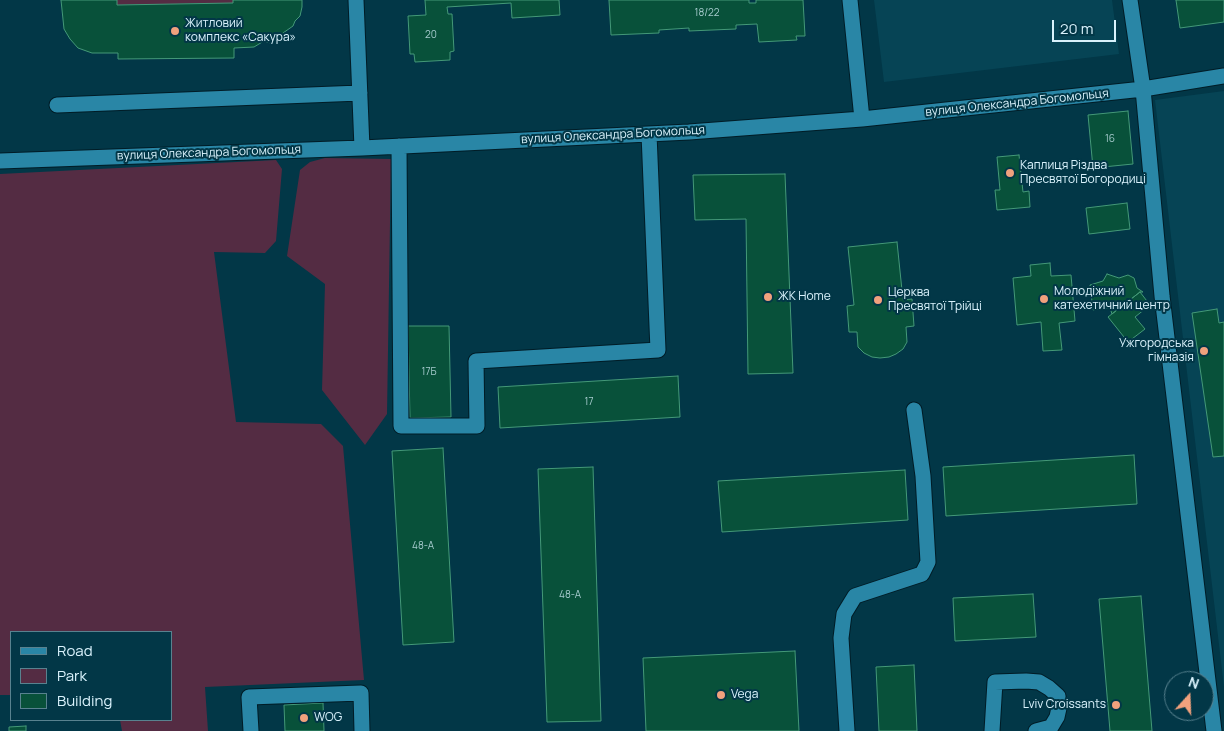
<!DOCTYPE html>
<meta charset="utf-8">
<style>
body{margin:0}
#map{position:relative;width:1224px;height:731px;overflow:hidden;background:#023747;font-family:Manrope,sans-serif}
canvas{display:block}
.legend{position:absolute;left:10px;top:631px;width:162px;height:90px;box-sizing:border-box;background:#023747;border:1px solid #58828f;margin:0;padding:6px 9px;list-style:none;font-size:15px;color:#d9f2fc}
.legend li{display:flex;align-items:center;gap:10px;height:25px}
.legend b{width:25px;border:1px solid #58828f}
.north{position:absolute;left:1164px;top:671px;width:50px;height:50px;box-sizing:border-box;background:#023747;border:1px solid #58828f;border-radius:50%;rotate:20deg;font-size:14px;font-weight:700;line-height:20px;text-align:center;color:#d9f2fc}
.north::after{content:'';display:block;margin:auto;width:18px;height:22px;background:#f1a17d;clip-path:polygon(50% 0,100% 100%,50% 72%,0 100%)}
.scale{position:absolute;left:1052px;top:20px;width:64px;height:22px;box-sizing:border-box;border:2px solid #d9f2fc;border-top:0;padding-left:6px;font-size:15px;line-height:18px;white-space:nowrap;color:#d9f2fc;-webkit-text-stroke:4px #023747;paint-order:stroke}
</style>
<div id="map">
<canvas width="1224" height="731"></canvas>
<ul class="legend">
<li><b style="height:6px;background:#2986a6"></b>Road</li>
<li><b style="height:14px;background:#542c43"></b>Park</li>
<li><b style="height:14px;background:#08513a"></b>Building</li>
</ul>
<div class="north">N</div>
<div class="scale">20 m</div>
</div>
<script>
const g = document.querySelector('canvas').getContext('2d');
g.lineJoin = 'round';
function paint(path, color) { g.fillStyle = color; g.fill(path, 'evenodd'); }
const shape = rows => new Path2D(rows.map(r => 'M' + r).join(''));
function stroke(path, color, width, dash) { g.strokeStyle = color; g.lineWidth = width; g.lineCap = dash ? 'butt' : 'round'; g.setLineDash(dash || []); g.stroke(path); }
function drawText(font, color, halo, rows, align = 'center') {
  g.font = font + ' Manrope,sans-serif'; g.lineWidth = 4; g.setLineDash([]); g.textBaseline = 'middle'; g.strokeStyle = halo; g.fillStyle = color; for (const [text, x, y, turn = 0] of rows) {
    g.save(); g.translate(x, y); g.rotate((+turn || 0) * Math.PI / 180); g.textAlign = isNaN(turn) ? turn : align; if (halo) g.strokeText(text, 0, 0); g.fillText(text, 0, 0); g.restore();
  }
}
const built = shape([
 [874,0,1112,0,1119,54,884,82],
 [1224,91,1224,687,1155,100]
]);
const green = shape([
 [117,0,233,0,233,3,117,5],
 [325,158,391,159,387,414,365,445,322,390,325,284,287,256,300,170,310,162],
 [276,160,282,169,276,241,265,253,214,252,236,422,321,424,343,446,364,680,205,687,208,731,122,731,120,720,171,720,171,632,11,632,11,695,0,695,0,174]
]);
const building = shape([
 [61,0,117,0,117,5,233,3,233,0,302,0,302,7,300,16,295,21,293,26,283,33,280,39,270,43,264,41,254,47,234,48,234,58,118,59,118,53,92,53,78,48,70,39,64,29,61,0],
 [425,0,559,0,560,15,512,18,511,3,447,7,448,14,452,14,454,51,450,52,450,60,415,62,414,54,410,54,408,16,426,15,425,0],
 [609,0,749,0,749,3,756,3,756,0,803,0,805,36,796,36,797,40,759,42,757,24,736,25,736,29,689,31,689,28,659,30,659,33,611,35,609,0],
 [1176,0,1224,0,1224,22,1180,28,1176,0],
 [1128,111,1133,164,1093,168,1088,115,1128,111],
 [1019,155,1023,192,1029,191,1030,207,997,210,995,190,1000,190,997,157,1019,155],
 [785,174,793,373,748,374,746,219,695,220,693,175,785,174],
 [1127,203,1130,229,1089,234,1086,208,1127,203],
 [897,242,903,300,912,299,914,326,906,327,907,342,903,349,896,354,889,357,880,358,872,357,864,353,858,347,857,332,849,332,847,306,854,305,848,247,897,242],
 [1050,263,1051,276,1071,275,1075,321,1059,323,1062,350,1043,351,1041,322,1017,325,1013,278,1031,276,1030,265,1050,263],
 [1107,274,1119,278,1128,275,1134,278,1137,288,1143,292,1140,292,1112,314,1110,308,1093,310,1090,285,1103,281,1107,274],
 [1140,292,1150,305,1135,317,1145,329,1128,342,1108,317,1140,292],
 [1217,309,1219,323,1224,322,1224,456,1213,457,1192,313,1217,309],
 [408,326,449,326,451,417,410,418,408,326],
 [678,376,680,417,500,428,498,387,678,376],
 [443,448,454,642,403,645,392,451,443,448],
 [1134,455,1137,504,946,516,943,467,1134,455],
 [593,467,601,721,547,722,538,469,593,467],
 [905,470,908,520,722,532,718,481,905,470],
 [1033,594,1036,637,955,641,953,598,1033,594],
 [1141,596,1152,731,1110,731,1099,599,1141,596],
 [795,651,799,731,646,731,643,658,795,651],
 [914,665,917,731,879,731,876,667,914,665],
 [323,703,324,731,285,731,284,705,323,703],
 [26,726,26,731,9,731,9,727,26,726]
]);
const minor = shape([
 [356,0,362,148],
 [850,0,862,119],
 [1130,0,1143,89,1162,296,1214,731],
 [57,105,360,93],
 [399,146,401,426,477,426,476,361,658,350,649,134],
 [0,161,362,148,689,132,862,119,1143,89,1224,76],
 [251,731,249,697,361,693,362,731],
 [847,731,841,638,844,614,855,596,922,574,928,562,923,476,914,410],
 [992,731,995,682,1026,681,1039,682,1049,688,1058,696,1059,708,1057,717,1051,727,1036,731]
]);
const markers = [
 [175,31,5,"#f1a17d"],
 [1010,173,5,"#f1a17d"],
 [768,297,5,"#f1a17d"],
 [1044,299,5,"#f1a17d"],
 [878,300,5,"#f1a17d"],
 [1204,351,5,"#f1a17d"],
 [721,695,5,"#f1a17d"],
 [1116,705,5,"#f1a17d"],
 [304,718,5,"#f1a17d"]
];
const numberNames = [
 ["18/22",707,13],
 ["20",431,35],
 ["16",1110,139],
 ["17Б",429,372],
 ["17",589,402],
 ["48-А",423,546],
 ["48-А",570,595]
];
const poiNames = [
 ["Житловий",185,24],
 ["комплекс «Сакура»",185,38],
 ["Каплиця Різдва",1020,166],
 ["Пресвятої Богородиці",1020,180],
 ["Молодіжний",1054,292],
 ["катехетичний центр",1054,306],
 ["Церква",888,293],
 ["Пресвятої Трійці",888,307],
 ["ЖК Home",778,297],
 ["Ужгородська",1194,344,"right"],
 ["гімназія",1194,358,"right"],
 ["Vega",731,695],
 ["Lviv Croissants",1106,705,"right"],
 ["WOG",314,718]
];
const streetNames = [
 ["вулиця Олександра Богомольця",1017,103,-6],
 ["вулиця Олександра Богомольця",613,135,-3],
 ["вулиця Олександра Богомольця",209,153,-2]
];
paint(built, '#064455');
paint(green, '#542c43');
paint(building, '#08513a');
stroke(building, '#449978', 1);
stroke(minor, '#011c26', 17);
stroke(minor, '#2986a6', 15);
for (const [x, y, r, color] of markers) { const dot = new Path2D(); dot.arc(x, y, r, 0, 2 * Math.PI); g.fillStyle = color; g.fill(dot); stroke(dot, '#023747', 2); }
drawText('10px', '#a5cacc', null, numberNames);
drawText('12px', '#d9f2fc', '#023747', poiNames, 'left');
drawText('12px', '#d9f2fc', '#023747', streetNames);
</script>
